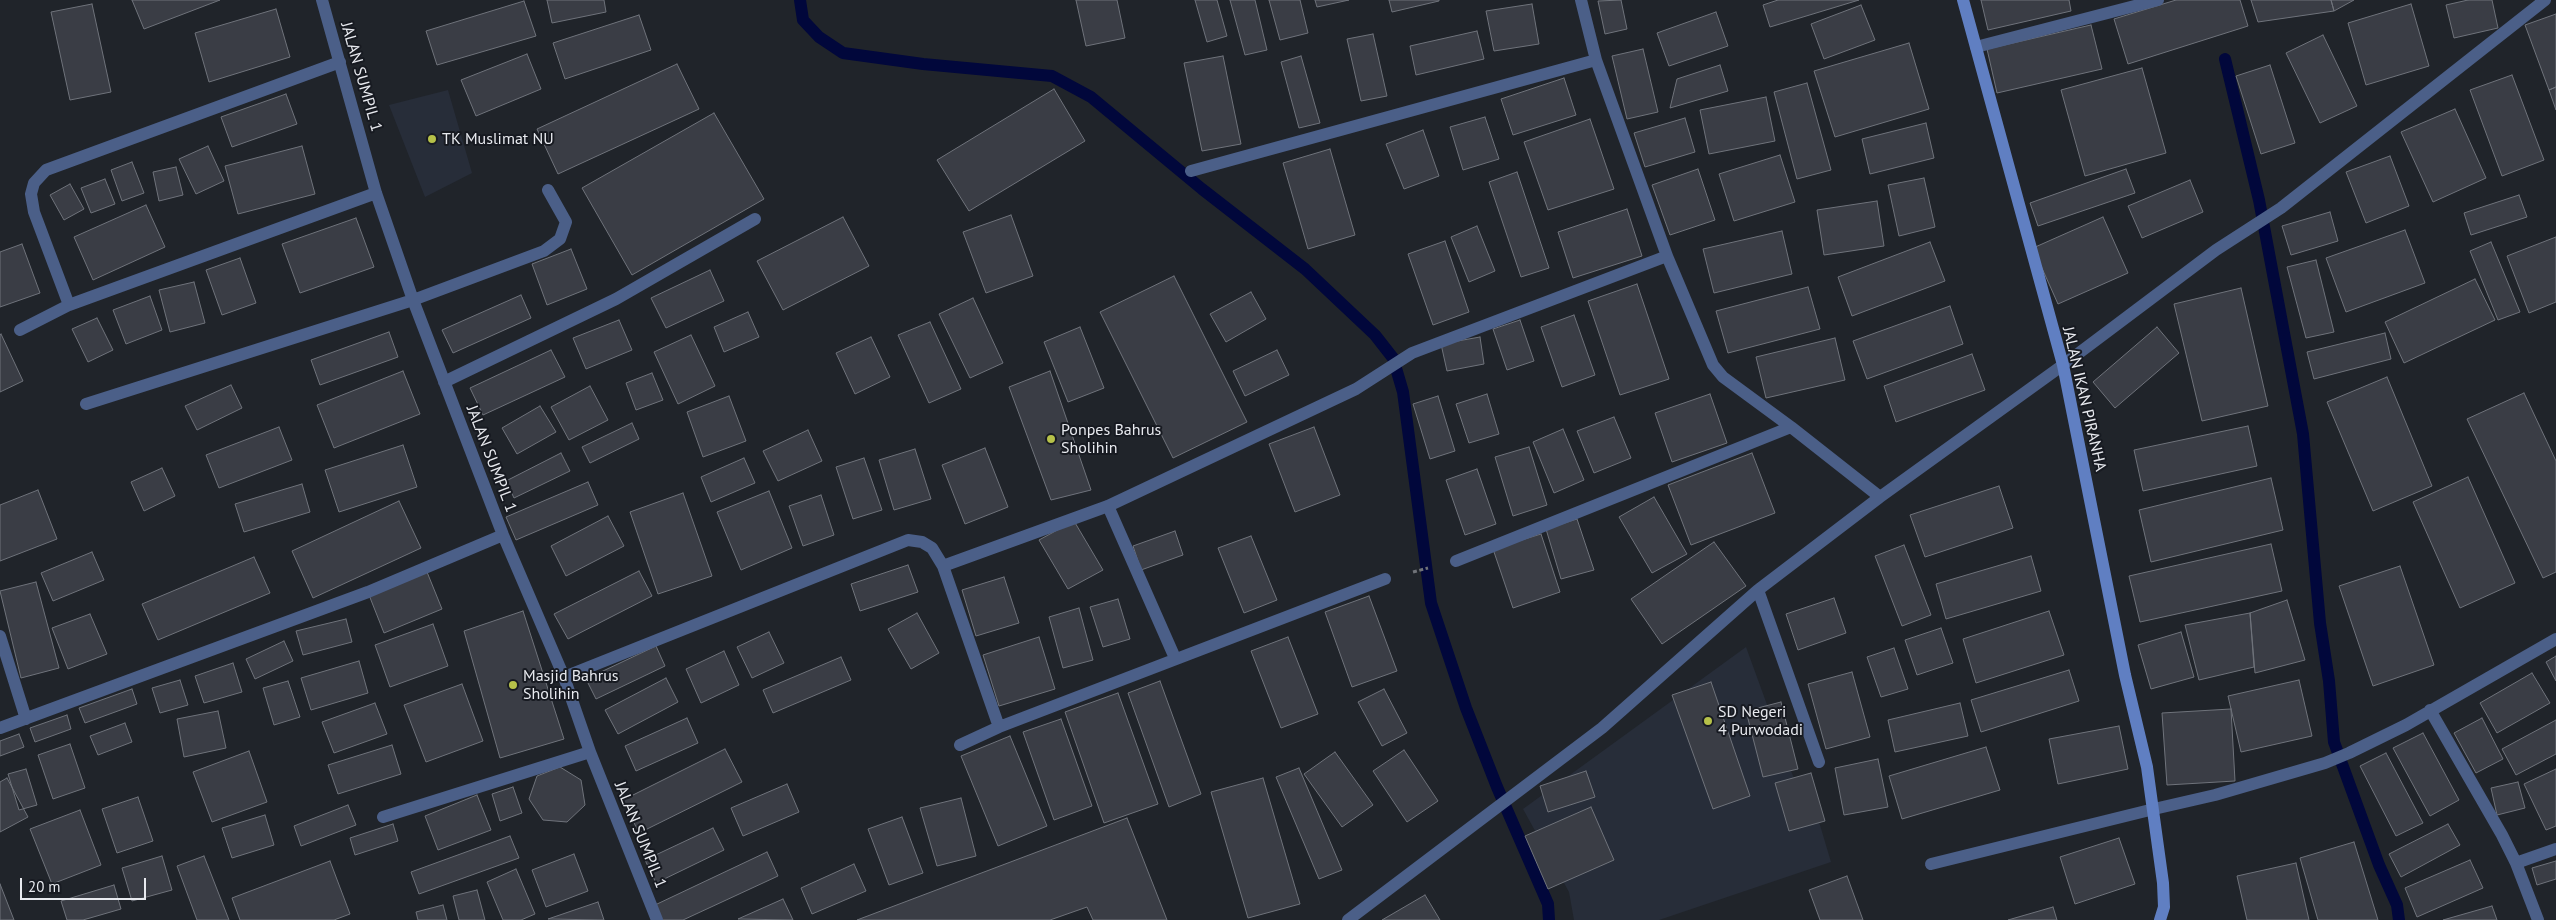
<!DOCTYPE html>
<style>
body{margin:0}
#map{position:relative;width:2556px;height:920px;overflow:hidden;background:#20242a;font-family:"PT Sans",sans-serif}
canvas{display:block}
.scale{position:absolute;left:20px;top:878px;width:126px;height:22px;box-sizing:border-box;border:2px solid #e8eaef;border-top:0;padding-left:6px;font-size:15px;line-height:18px;white-space:nowrap;color:#e8eaef;-webkit-text-stroke:4px #171a21;paint-order:stroke}
</style>
<div id="map">
<canvas width="2556" height="920"></canvas>
<div class="scale">20 m</div>
</div>
<script>
const g = document.querySelector('canvas').getContext('2d');
g.lineJoin = 'round';
function paint(path, color) { g.fillStyle = color; g.fill(path, 'evenodd'); }
const shape = rows => new Path2D(rows.map(r => 'M' + r).join(''));
function stroke(path, color, width, dash) { g.strokeStyle = color; g.lineWidth = width; g.lineCap = dash ? 'butt' : 'round'; g.setLineDash(dash || []); g.stroke(path); }
function drawText(font, color, halo, rows, align = 'center') {
  g.font = font + ' "PT Sans",sans-serif'; g.lineWidth = 4; g.setLineDash([]); g.textBaseline = 'middle'; g.strokeStyle = halo; g.fillStyle = color; for (const [text, x, y, turn = 0] of rows) {
    g.save(); g.translate(x, y); g.rotate((+turn || 0) * Math.PI / 180); g.textAlign = isNaN(turn) ? turn : align; if (halo) g.strokeText(text, 0, 0); g.fillText(text, 0, 0); g.restore();
  }
}
const built = shape([
 [448,90,472,173,425,197,389,105],
 [1746,647,1801,798,1811,795,1831,862,1659,920,1574,920,1569,892,1523,809]
]);
const stream = shape([
 [800,0,803,20,819,37,843,53,923,64,1052,76,1091,97,1202,189,1305,269,1375,335,1393,358,1403,392,1431,603,1466,708,1497,787,1548,904,1549,920],
 [2225,59,2259,200,2303,434,2320,623,2329,681,2334,742,2379,865,2397,905,2399,920]
]);
const building = shape([
 [132,0,220,0,144,29,132,0],
 [547,0,604,0,606,12,552,23,547,0],
 [1076,0,1117,0,1125,38,1086,46,1076,0],
 [1195,0,1217,0,1227,36,1207,42,1195,0],
 [1230,0,1255,0,1267,50,1245,55,1230,0],
 [1269,0,1300,0,1308,33,1280,40,1269,0],
 [1315,0,1349,0,1317,7,1315,0],
 [1389,0,1439,0,1439,1,1392,12,1389,0],
 [1621,0,1627,29,1605,34,1598,1,1621,0],
 [1778,0,1859,0,1770,27,1763,5,1778,0],
 [1981,0,2069,0,2071,11,1988,30,1981,0],
 [2176,0,2240,0,2248,26,2128,64,2114,19,2176,0],
 [2251,0,2331,0,2334,11,2258,22,2251,0],
 [2331,0,2354,0,2334,11,2331,0],
 [2468,0,2492,0,2498,28,2454,38,2446,5,2468,0],
 [524,1,536,36,437,65,426,31,524,1],
 [92,4,111,92,70,100,51,12,92,4],
 [1532,4,1539,44,1494,51,1486,11,1532,4],
 [2411,4,2429,66,2366,85,2348,23,2411,4],
 [1861,5,1875,40,1824,59,1811,24,1861,5],
 [276,9,290,57,209,82,195,33,276,9],
 [1716,12,1728,46,1669,66,1657,33,1716,12],
 [2556,14,2556,87,2549,90,2525,25,2556,14],
 [639,15,651,50,565,79,553,43,639,15],
 [2091,25,2102,69,1997,93,1987,49,2091,25],
 [1477,31,1484,59,1416,75,1410,46,1477,31],
 [1373,34,1387,96,1361,101,1347,39,1373,34],
 [2323,35,2357,106,2320,123,2286,53,2323,35],
 [1909,43,1929,109,1835,137,1814,71,1909,43],
 [1643,49,1658,112,1627,119,1612,56,1643,49],
 [527,54,541,89,476,116,461,80,527,54],
 [1223,56,1241,144,1202,151,1184,63,1223,56],
 [1301,56,1320,123,1299,128,1281,62,1301,56],
 [677,64,699,109,558,174,537,129,677,64],
 [1720,65,1728,91,1670,108,1677,79,1720,65],
 [2270,65,2295,143,2261,154,2236,76,2270,65],
 [2142,68,2166,153,2085,176,2061,90,2142,68],
 [2512,75,2544,160,2502,176,2470,90,2512,75],
 [1564,78,1576,115,1513,135,1501,99,1564,78],
 [1807,83,1831,170,1797,179,1774,92,1807,83],
 [2556,87,2556,110,2549,90,2556,87],
 [1054,89,1085,141,969,211,937,160,1054,89],
 [286,94,297,124,232,147,221,117,286,94],
 [1766,97,1775,141,1709,154,1700,110,1766,97],
 [2455,109,2486,178,2433,202,2401,132,2455,109],
 [714,113,764,199,632,275,582,188,714,113],
 [1485,117,1499,159,1463,170,1450,127,1485,117],
 [1685,118,1695,152,1645,167,1634,133,1685,118],
 [1590,119,1614,189,1548,210,1524,142,1590,119],
 [1926,123,1934,158,1870,174,1862,139,1926,123],
 [1423,130,1439,176,1404,189,1386,144,1423,130],
 [208,146,224,181,196,194,179,159,208,146],
 [302,146,315,194,238,214,225,166,302,146],
 [1330,149,1355,235,1308,249,1283,163,1330,149],
 [1780,155,1795,202,1734,221,1719,174,1780,155],
 [2390,156,2409,206,2366,223,2346,172,2390,156],
 [132,162,144,193,122,201,111,170,132,162],
 [176,167,183,195,159,201,153,172,176,167],
 [1698,169,1715,220,1670,235,1652,185,1698,169],
 [2126,169,2135,193,2038,226,2030,203,2126,169],
 [1517,172,1549,268,1521,277,1489,182,1517,172],
 [1924,178,1935,227,1899,236,1888,185,1924,178],
 [105,179,115,204,91,213,81,188,105,179],
 [2190,180,2203,212,2142,238,2128,206,2190,180],
 [70,184,84,209,64,220,50,195,70,184],
 [2519,195,2527,217,2471,235,2464,213,2519,195],
 [1877,201,1884,246,1824,255,1817,210,1877,201],
 [146,205,165,247,93,280,74,237,146,205],
 [1627,209,1642,256,1573,278,1558,232,1627,209],
 [2330,212,2338,241,2291,255,2282,226,2330,212],
 [1011,215,1033,276,986,293,963,232,1011,215],
 [843,217,869,266,783,310,757,261,843,217],
 [2103,217,2128,273,2058,304,2033,248,2103,217],
 [356,218,374,267,300,293,282,244,356,218],
 [1477,226,1495,271,1469,282,1451,237,1477,226],
 [2405,230,2425,283,2346,312,2326,258,2405,230],
 [1782,231,1792,274,1714,293,1703,249,1782,231],
 [2556,237,2556,302,2529,313,2507,256,2556,237],
 [1445,241,1469,312,1433,325,1408,254,1445,241],
 [1930,242,1945,281,1852,316,1838,277,1930,242],
 [2491,242,2520,312,2498,320,2470,251,2491,242],
 [22,244,40,293,0,307,0,252,22,244],
 [571,249,587,289,547,305,532,264,571,249],
 [240,258,256,303,222,315,206,270,240,258],
 [2316,260,2334,332,2306,338,2287,267,2316,260],
 [710,270,724,301,666,328,651,298,710,270],
 [1174,276,1247,422,1173,458,1100,312,1174,276],
 [2475,279,2495,320,2404,363,2385,322,2475,279],
 [194,282,205,323,170,332,159,290,194,282],
 [1637,284,1669,379,1620,395,1588,301,1637,284],
 [1808,287,1820,329,1728,353,1716,311,1808,287],
 [2241,288,2268,406,2202,421,2174,304,2241,288],
 [1251,292,1266,319,1226,342,1210,314,1251,292],
 [521,295,531,318,453,353,442,330,521,295],
 [150,296,162,330,126,344,113,310,150,296],
 [973,298,1003,363,970,378,939,314,973,298],
 [1950,306,1963,344,1867,379,1853,341,1950,306],
 [748,312,759,337,724,352,714,327,748,312],
 [1574,315,1595,375,1562,387,1541,327,1574,315],
 [97,318,113,350,88,362,72,329,97,318],
 [619,320,632,350,586,369,573,338,619,320],
 [1520,320,1534,361,1507,370,1493,329,1520,320],
 [930,322,961,389,929,403,898,335,930,322],
 [1080,327,1104,388,1068,402,1044,342,1080,327],
 [2157,327,2179,353,2115,408,2093,382,2157,327],
 [389,332,398,357,320,385,311,360,389,332],
 [2385,333,2391,359,2314,379,2307,352,2385,333],
 [1,334,23,381,0,392,0,335,1,334],
 [691,335,715,386,678,404,654,352,691,335],
 [871,337,890,377,855,394,836,353,871,337],
 [1480,337,1484,364,1447,371,1441,344,1480,337],
 [1835,338,1845,380,1766,398,1756,357,1835,338],
 [551,350,565,377,483,415,470,388,551,350],
 [1277,350,1289,375,1245,396,1233,371,1277,350],
 [1972,354,1985,390,1896,422,1884,386,1972,354],
 [403,371,420,414,334,448,317,405,403,371],
 [1050,371,1091,490,1051,500,1009,387,1050,371],
 [652,373,663,400,636,410,626,383,652,373],
 [2387,377,2432,486,2373,511,2327,402,2387,377],
 [231,385,242,408,197,430,185,406,231,385],
 [590,386,608,420,569,440,551,407,590,386],
 [2524,393,2556,461,2556,572,2543,578,2467,419,2524,393],
 [1487,394,1499,434,1469,443,1456,404,1487,394],
 [1710,394,1727,443,1672,462,1655,413,1710,394],
 [729,396,746,441,703,457,687,412,729,396],
 [1438,396,1455,451,1430,459,1413,404,1438,396],
 [540,406,556,432,517,454,502,428,540,406],
 [1614,417,1631,458,1594,473,1577,431,1614,417],
 [632,423,639,439,590,463,582,447,632,423],
 [2248,426,2257,466,2143,491,2134,450,2248,426],
 [279,427,292,460,219,488,206,455,279,427],
 [1314,427,1340,495,1295,512,1269,444,1314,427],
 [1563,429,1584,480,1554,493,1533,442,1563,429],
 [808,430,822,461,778,481,763,451,808,430],
 [403,445,417,487,339,512,325,470,403,445],
 [1529,447,1547,505,1513,516,1495,457,1529,447],
 [985,448,1008,507,965,524,942,465,985,448],
 [915,449,931,499,894,510,879,460,915,449],
 [561,453,570,471,514,498,506,481,561,453],
 [1752,453,1775,513,1691,545,1668,485,1752,453],
 [744,458,755,483,711,502,701,477,744,458],
 [864,458,882,510,853,519,836,467,864,458],
 [162,468,175,496,144,511,131,482,162,468],
 [1477,469,1496,524,1465,535,1446,480,1477,469],
 [2468,477,2515,583,2460,608,2413,502,2468,477],
 [2271,478,2283,530,2151,562,2139,510,2271,478],
 [588,482,598,505,516,540,506,517,588,482],
 [302,484,310,512,244,532,235,504,302,484],
 [1999,486,2013,528,1925,557,1910,515,1999,486],
 [38,490,57,539,0,561,0,505,38,490],
 [769,491,792,548,741,570,717,512,769,491],
 [683,493,712,576,658,594,630,512,683,493],
 [821,495,834,535,803,546,789,506,821,495],
 [1654,497,1687,554,1652,573,1619,517,1654,497],
 [399,501,421,548,313,598,292,551,399,501],
 [608,516,624,546,566,576,551,546,608,516],
 [1577,519,1594,570,1561,579,1546,529,1577,519],
 [1074,521,1103,570,1068,589,1039,540,1074,521],
 [1175,531,1183,555,1141,570,1133,546,1175,531],
 [1541,534,1560,592,1513,608,1493,549,1541,534],
 [1251,536,1277,600,1244,613,1218,548,1251,536],
 [1714,542,1746,586,1662,644,1631,599,1714,542],
 [2271,544,2282,591,2140,622,2129,576,2271,544],
 [1904,545,1931,615,1902,626,1875,556,1904,545],
 [92,552,104,580,53,601,41,573,92,552],
 [2031,556,2041,591,1946,619,1936,584,2031,556],
 [254,557,270,593,158,640,142,604,254,557],
 [908,565,918,592,860,611,851,584,908,565],
 [2400,566,2434,665,2373,686,2339,586,2400,566],
 [639,571,652,596,568,639,554,614,639,571],
 [427,572,442,609,384,633,369,595,427,572],
 [1004,577,1019,623,976,636,962,590,1004,577],
 [36,582,59,668,21,678,0,591,36,582],
 [1369,596,1397,671,1352,687,1325,612,1369,596],
 [1834,598,1846,633,1798,650,1786,614,1834,598],
 [1118,599,1130,639,1103,647,1090,607,1118,599],
 [2287,600,2305,660,2255,673,2250,613,2287,600],
 [1079,608,1093,660,1063,668,1049,617,1079,608],
 [523,611,564,739,500,758,464,631,523,611],
 [2049,611,2064,655,1976,683,1963,639,2049,611],
 [917,613,939,653,911,669,888,629,917,613],
 [2250,613,2254,667,2199,680,2185,625,2250,613],
 [90,614,107,654,68,669,52,628,90,614],
 [346,619,352,642,303,655,296,631,346,619],
 [433,624,448,666,390,687,375,645,433,624],
 [1941,628,1953,663,1917,675,1905,640,1941,628],
 [769,632,784,663,752,678,737,647,769,632],
 [2181,632,2194,677,2151,689,2138,645,2181,632],
 [1039,637,1055,689,999,706,983,655,1039,637],
 [1288,637,1318,714,1281,728,1251,651,1288,637],
 [284,641,293,661,255,679,246,659,284,641],
 [656,646,665,666,596,699,586,679,656,646],
 [1894,648,1908,689,1881,697,1867,657,1894,648],
 [724,651,739,685,701,703,686,669,724,651],
 [2556,656,2556,681,2546,662,2556,656],
 [841,657,851,680,773,713,763,690,841,657],
 [359,661,368,693,311,710,301,678,359,661],
 [233,663,242,692,204,703,195,676,233,663],
 [2069,670,2079,701,1981,732,1971,700,2069,670],
 [1852,672,1870,737,1826,749,1808,684,1852,672],
 [2532,673,2550,703,2497,733,2480,703,2532,673],
 [666,678,678,702,618,734,605,710,666,678],
 [180,680,188,705,160,713,152,688,180,680],
 [2299,680,2312,736,2241,752,2228,696,2299,680],
 [288,681,300,717,274,725,263,688,288,681],
 [1160,681,1201,794,1169,807,1128,693,1160,681],
 [1711,682,1750,796,1713,809,1672,695,1711,682],
 [462,684,483,741,426,762,404,705,462,684],
 [132,689,137,704,85,723,79,708,132,689],
 [1384,689,1407,733,1382,746,1358,702,1384,689],
 [1118,693,1158,804,1104,823,1065,712,1118,693],
 [1781,702,1798,769,1763,777,1746,711,1781,702],
 [375,703,387,734,334,753,322,722,375,703],
 [1960,703,1968,736,1895,752,1888,720,1960,703],
 [2231,709,2235,781,2167,785,2162,713,2231,709],
 [218,711,226,748,184,757,177,719,218,711],
 [67,715,71,729,35,742,30,728,67,715],
 [687,718,698,743,636,771,625,746,687,718],
 [2482,718,2503,759,2476,773,2454,733,2482,718],
 [1061,719,1092,806,1054,820,1023,732,1061,719],
 [2556,720,2556,754,2516,775,2502,749,2556,720],
 [125,723,132,742,98,755,90,736,125,723],
 [2119,726,2128,769,2058,784,2049,739,2119,726],
 [2423,733,2459,800,2430,816,2393,748,2423,733],
 [19,734,24,747,0,756,0,741,19,734],
 [1010,736,1047,826,998,846,961,756,1010,736],
 [70,744,85,788,53,799,38,755,70,744],
 [392,745,401,774,338,794,328,765,392,745],
 [1986,747,2000,790,1902,819,1889,776,1986,747],
 [725,749,742,782,639,833,623,800,725,749],
 [1404,750,1438,801,1407,822,1373,771,1404,750],
 [249,751,267,802,212,822,193,772,249,751],
 [1335,752,1373,805,1342,827,1304,774,1335,752],
 [2386,753,2423,823,2396,836,2360,766,2386,753],
 [1878,759,1888,807,1844,815,1835,768,1878,759],
 [560,767,581,780,585,805,567,822,543,820,529,799,537,776,560,767],
 [1299,768,1342,870,1319,879,1276,777,1299,768],
 [26,769,37,805,19,810,8,774,26,769],
 [2556,769,2556,826,2546,830,2524,784,2556,769],
 [1586,771,1595,797,1548,812,1540,786,1586,771],
 [1811,773,1825,821,1789,831,1775,783,1811,773],
 [7,778,28,817,0,832,0,782,7,778],
 [1263,778,1300,904,1248,918,1211,792,1263,778],
 [2518,782,2525,808,2497,815,2491,788,2518,782],
 [787,784,799,812,743,836,731,808,787,784],
 [513,787,522,813,500,821,492,794,513,787],
 [477,795,491,830,438,850,425,816,477,795],
 [138,797,153,841,117,853,102,809,138,797],
 [961,798,976,856,937,866,920,808,961,798],
 [348,805,356,825,301,846,294,826,348,805],
 [1591,807,1614,860,1548,889,1525,836,1591,807],
 [80,810,101,865,52,884,30,829,80,810],
 [265,815,274,845,232,858,222,828,265,815],
 [902,817,923,873,889,885,868,829,902,817],
 [1127,818,1167,920,1093,920,1087,907,1050,920,857,920,1127,818],
 [393,824,398,841,355,855,350,838,393,824],
 [2448,824,2460,845,2401,877,2389,854,2448,824],
 [713,828,724,850,656,883,645,860,713,828],
 [510,836,519,858,419,894,411,872,510,836],
 [2119,838,2135,884,2075,904,2060,857,2119,838],
 [2354,842,2378,920,2318,920,2300,858,2354,842],
 [767,852,778,876,683,920,662,920,655,905,767,852],
 [574,854,588,891,546,907,532,870,574,854],
 [162,856,172,890,132,901,122,868,162,856],
 [204,856,229,920,197,920,177,866,204,856],
 [2470,860,2483,888,2417,917,2405,888,2470,860],
 [330,861,350,914,334,920,240,920,232,898,330,861],
 [2556,861,2556,879,2537,885,2532,868,2556,861],
 [2296,863,2309,920,2247,920,2237,876,2296,863],
 [854,864,866,891,812,914,801,888,854,864],
 [516,869,535,914,521,920,503,920,487,882,516,869],
 [1847,876,1863,920,1820,920,1809,890,1847,876],
 [0,884,14,920,0,920,0,884],
 [114,885,121,909,83,920,67,920,61,901,114,885],
 [477,890,485,920,459,920,453,896,477,890],
 [1425,895,1440,920,1382,920,1425,895],
 [783,899,793,920,738,919,783,899],
 [598,902,604,920,548,919,598,902],
 [443,905,447,920,418,920,416,912,443,905],
 [2492,906,2497,920,2443,920,2492,906],
 [2053,907,2057,920,2008,920,2053,907]
]);
const path = shape([
 [1413,572,1428,568]
]);
const lane = shape([
 [1931,864,2154,809]
]);
const street = shape([
 [322,0,376,193,413,300,503,535,564,677,590,752,657,920],
 [1581,0,1596,60,1667,256,1713,365,1723,377,1791,427,1880,497],
 [1976,47,2158,0],
 [1191,171,1596,60],
 [69,305,34,212,31,194,34,183,46,170,340,62],
 [20,330,69,305,376,193],
 [444,382,616,299,755,219],
 [86,404,413,300,544,251,560,239,566,222,548,190],
 [1108,506,1175,658],
 [1456,561,1791,427],
 [943,566,1108,506,1356,389,1412,353,1667,256],
 [1758,590,1819,762],
 [0,636,26,719],
 [564,677,908,540,922,542,932,548,943,566,999,727],
 [2430,710,2502,835,2516,863,2538,920],
 [0,728,368,592,503,535],
 [960,745,999,727,1385,579],
 [2154,809,2215,795,2325,763,2349,753,2406,725,2556,639],
 [383,817,590,752],
 [2516,863,2556,849],
 [1348,920,1602,728,1758,590,1880,497,2063,365,2216,250,2281,208,2545,0]
]);
const secondary = shape([
 [1963,0,2063,365,2125,675,2147,767,2163,883,2164,907,2160,920]
]);
const markers = [
 [432,139,5,"#b6c149"],
 [1051,439,5,"#b6c149"],
 [513,685,5,"#b6c149"],
 [1708,721,5,"#b6c149"]
];
const streetNames = [
 ["JALAN SUMPIL 1",361,77,74],
 ["JALAN IKAN PIRANHA",2084,399,77],
 ["JALAN SUMPIL 1",491,459,69],
 ["JALAN SUMPIL 1",640,835,68]
];
const poiNames = [
 ["TK Muslimat NU",442,139],
 ["Ponpes Bahrus",1061,430],
 ["Sholihin",1061,448],
 ["Masjid Bahrus",523,676],
 ["Sholihin",523,694],
 ["SD Negeri",1718,712],
 ["4 Purwodadi",1718,730]
];
paint(built, '#272d39');
stroke(stream, '#01073b', 12);
paint(building, '#3a3d45');
stroke(building, '#6f737b', 1);
stroke(path, '#707379', 3, [4, 2.5]);
stroke(lane, '#4b5f88', 12);
stroke(street, '#4b5f88', 12);
stroke(secondary, '#607fc2', 12);
for (const [x, y, r, color] of markers) { const dot = new Path2D(); dot.arc(x, y, r, 0, 2 * Math.PI); g.fillStyle = color; g.fill(dot); stroke(dot, '#171a21', 2); }
drawText('16px', '#e8eaef', '#171a21', streetNames);
drawText('16px', '#e8eaef', '#171a21', poiNames, 'left');
</script>
